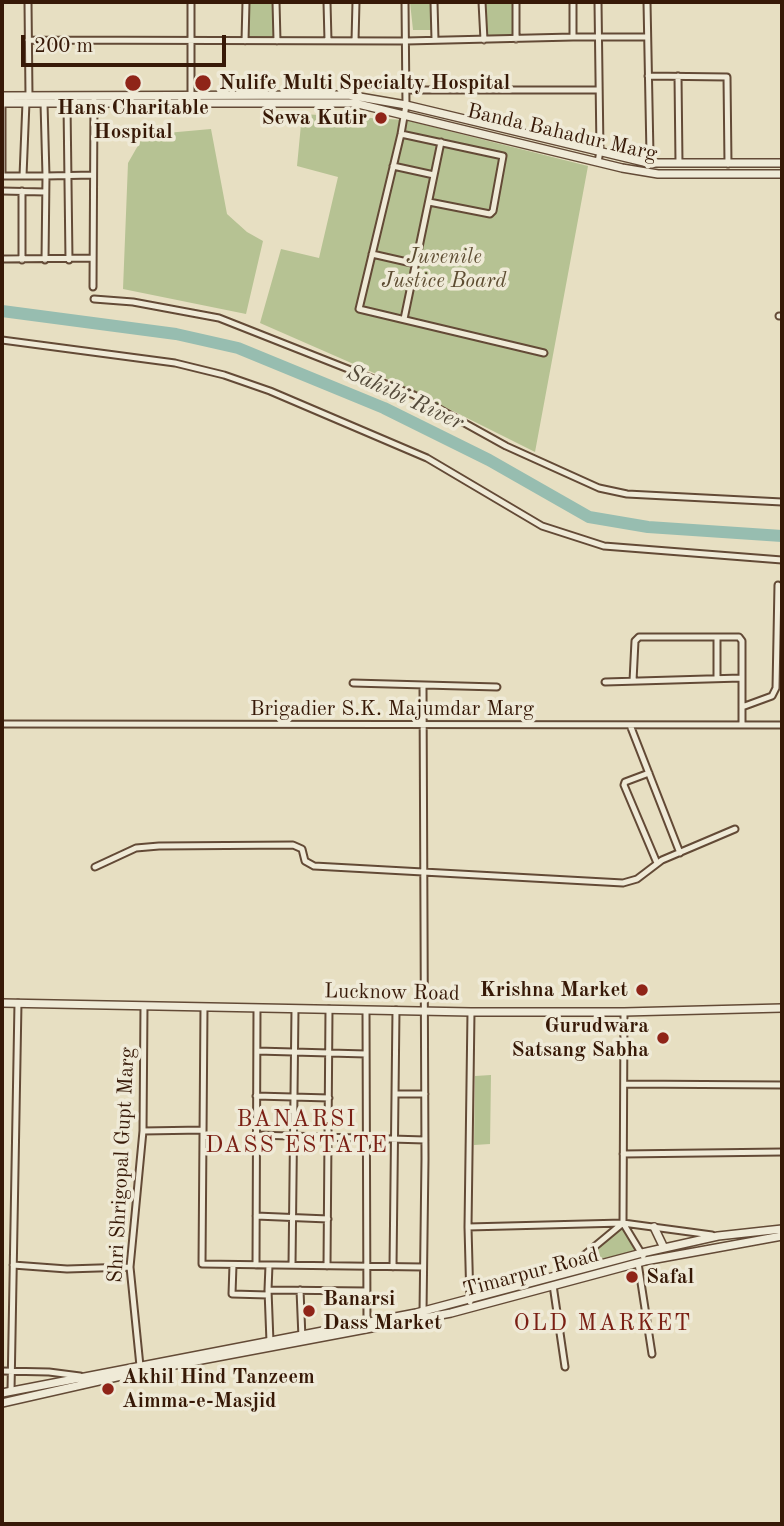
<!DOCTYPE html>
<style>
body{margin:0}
#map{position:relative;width:784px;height:1526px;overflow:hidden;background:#e7dfc2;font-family:"Old Standard TT",serif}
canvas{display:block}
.frame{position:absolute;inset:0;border:4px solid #371907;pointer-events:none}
.scale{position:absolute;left:21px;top:35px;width:205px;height:32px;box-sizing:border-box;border:4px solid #371907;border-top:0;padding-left:9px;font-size:21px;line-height:24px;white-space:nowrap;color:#371907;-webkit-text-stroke:5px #efead7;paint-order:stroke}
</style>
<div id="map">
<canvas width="784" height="1526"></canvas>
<div class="frame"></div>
<div class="scale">200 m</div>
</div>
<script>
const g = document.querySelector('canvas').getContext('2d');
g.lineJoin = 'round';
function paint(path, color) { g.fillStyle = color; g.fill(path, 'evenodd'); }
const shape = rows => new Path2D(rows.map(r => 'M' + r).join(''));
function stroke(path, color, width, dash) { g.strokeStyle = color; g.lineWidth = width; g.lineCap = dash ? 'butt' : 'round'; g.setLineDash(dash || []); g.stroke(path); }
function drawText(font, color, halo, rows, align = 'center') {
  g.font = font + ' "Old Standard TT",serif'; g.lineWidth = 7; g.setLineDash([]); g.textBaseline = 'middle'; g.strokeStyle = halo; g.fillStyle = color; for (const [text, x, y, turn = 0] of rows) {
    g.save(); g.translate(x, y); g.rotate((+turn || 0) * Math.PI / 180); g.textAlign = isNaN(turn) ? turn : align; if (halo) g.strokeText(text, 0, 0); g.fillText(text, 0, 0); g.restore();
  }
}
const green = shape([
 [247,2,274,2,275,40,245,39],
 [410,2,435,2,435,30,413,30],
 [485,2,516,2,516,39,487,40],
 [302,114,405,120,588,166,535,452,397,383,260,323,281,249,319,258,338,177,297,166],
 [211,129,227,214,247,232,263,241,246,314,123,289,128,163,144,135],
 [491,1075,490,1144,474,1145,475,1076],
 [622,1228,636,1251,582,1264,581,1261]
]);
const river = shape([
 [2,311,176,334,238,348,384,408,489,460,589,517,648,527,782,536]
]);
const minor = shape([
 [28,2,29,96],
 [191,2,191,97],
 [276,2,277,41],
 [327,2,328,41],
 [405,2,406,105,401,134,359,309,544,353],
 [434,2,435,40],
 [482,2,484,40],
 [516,2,516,39],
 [573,2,573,37],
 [647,2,650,155,648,166],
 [28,40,406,41,573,37,647,37],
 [245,41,246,2],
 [355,41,356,2],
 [648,76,727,77,728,164],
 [678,76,679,163],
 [406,90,598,90],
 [2,103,2,176],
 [44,103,46,176,93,175],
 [67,104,69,260],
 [401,134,503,156,493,211,490,214,429,202],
 [598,162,600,151,598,2],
 [393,166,434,175],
 [2,176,46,176,45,260],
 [23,176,26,102],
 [2,191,45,192],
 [372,254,416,264],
 [2,259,93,258],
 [22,260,22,191],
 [93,287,94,100],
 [94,299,133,302,219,318,414,395,506,446,599,488,627,494,782,502],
 [779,316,782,316],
 [404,319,441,142],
 [2,340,175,363,224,375,270,391,427,458,542,526,604,546,782,560],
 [717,638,717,678],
 [633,681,635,641,639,637,739,637,742,641,742,725],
 [605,682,741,678],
 [353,683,497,687],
 [742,707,772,696,776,688,778,585],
 [2,724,782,725],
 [630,725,680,853],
 [649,773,625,782,624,785,657,863],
 [95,867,136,848,159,846,293,845,302,849,305,861,314,866,623,883,637,879,662,860,735,829],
 [204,1007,202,1264,423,1267],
 [366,1010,367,1325],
 [257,1051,366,1054],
 [624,1084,782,1085],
 [395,1094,425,1094],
 [256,1096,329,1098],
 [143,1131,203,1130],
 [256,1135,425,1140],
 [623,1154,782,1152],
 [256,1216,328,1219],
 [623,1223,643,1256],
 [468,1227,623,1223,712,1235],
 [638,1263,652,1354],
 [13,1265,67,1269,130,1267],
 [233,1265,232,1294,268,1295],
 [256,1265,257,1008],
 [269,1265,268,1290,270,1342],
 [292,1265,295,1009],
 [327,1266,329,1009],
 [393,1267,396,1010],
 [564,1272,623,1223,624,1012],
 [553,1285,565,1367],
 [268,1290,367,1291],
 [300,1290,302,1338],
 [470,1302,468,1227,471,1012],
 [423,1312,425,1159,423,685],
 [140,1366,130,1267,143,1131,144,1006],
 [2,1371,49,1372,80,1376,82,1385],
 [11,1391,18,1003]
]);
const tertiary = shape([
 [2,96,348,95,406,105,648,163,782,163],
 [2,103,354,103,622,168,658,174,782,174],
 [2,1003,471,1012,624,1012,782,1008],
 [654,1227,664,1248],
 [2,1393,416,1313,642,1253,718,1236,782,1229],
 [2,1403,143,1371,451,1313,645,1261,782,1236]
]);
const markers = [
 [133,83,9,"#8f2418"],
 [203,83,9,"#8f2418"],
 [381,118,7,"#8f2418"],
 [642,990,7,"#8f2418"],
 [663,1038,7,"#8f2418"],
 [632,1277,7,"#8f2418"],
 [309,1311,7,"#8f2418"],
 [108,1389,7,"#8f2418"]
];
const poiNames = [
 ["Nulife Multi Specialty Hospital",219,83],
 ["Hans Charitable",133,108,"center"],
 ["Hospital",133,132,"center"],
 ["Sewa Kutir",367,118,"right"],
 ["Krishna Market",628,990,"right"],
 ["Gurudwara",649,1026,"right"],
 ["Satsang Sabha",649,1050,"right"],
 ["Safal",646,1277],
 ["Banarsi",323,1299],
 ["Dass Market",323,1323],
 ["Akhil Hind Tanzeem",122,1377],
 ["Aimma-e-Masjid",122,1401]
];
const streetNames = [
 ["Banda Bahadur Marg",562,133,13],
 ["Brigadier S.K. Majumdar Marg",392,709],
 ["Lucknow Road",392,993,1],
 ["Shri Shrigopal Gupt Marg",122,1165,-87],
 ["Timarpur Road",531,1273,-15]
];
const parkNames = [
 ["Juvenile",444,257],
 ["Justice Board",444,281]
];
const waterNames = [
 ["Sahibi River",405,398,25]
];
const neighbourhoodNames = [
 ["BANARSI",297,1120],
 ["DASS ESTATE",297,1146],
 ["OLD MARKET",603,1324]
];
paint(green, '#b6c293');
stroke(river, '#97bdb0', 12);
stroke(minor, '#634a36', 9);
stroke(tertiary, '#634a36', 10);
stroke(minor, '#efead7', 5);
stroke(tertiary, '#efead7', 7);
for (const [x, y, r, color] of markers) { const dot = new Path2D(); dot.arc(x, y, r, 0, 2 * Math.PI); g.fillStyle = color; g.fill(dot); stroke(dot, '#efead7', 2.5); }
drawText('bold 21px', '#371907', '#efead7', poiNames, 'left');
drawText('21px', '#371907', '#efead7', streetNames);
drawText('italic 21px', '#5d4c31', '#efead7', parkNames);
drawText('italic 23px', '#544a3a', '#efead7', waterNames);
g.letterSpacing = '2px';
drawText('23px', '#7a1f14', '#efead7', neighbourhoodNames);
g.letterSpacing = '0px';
</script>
